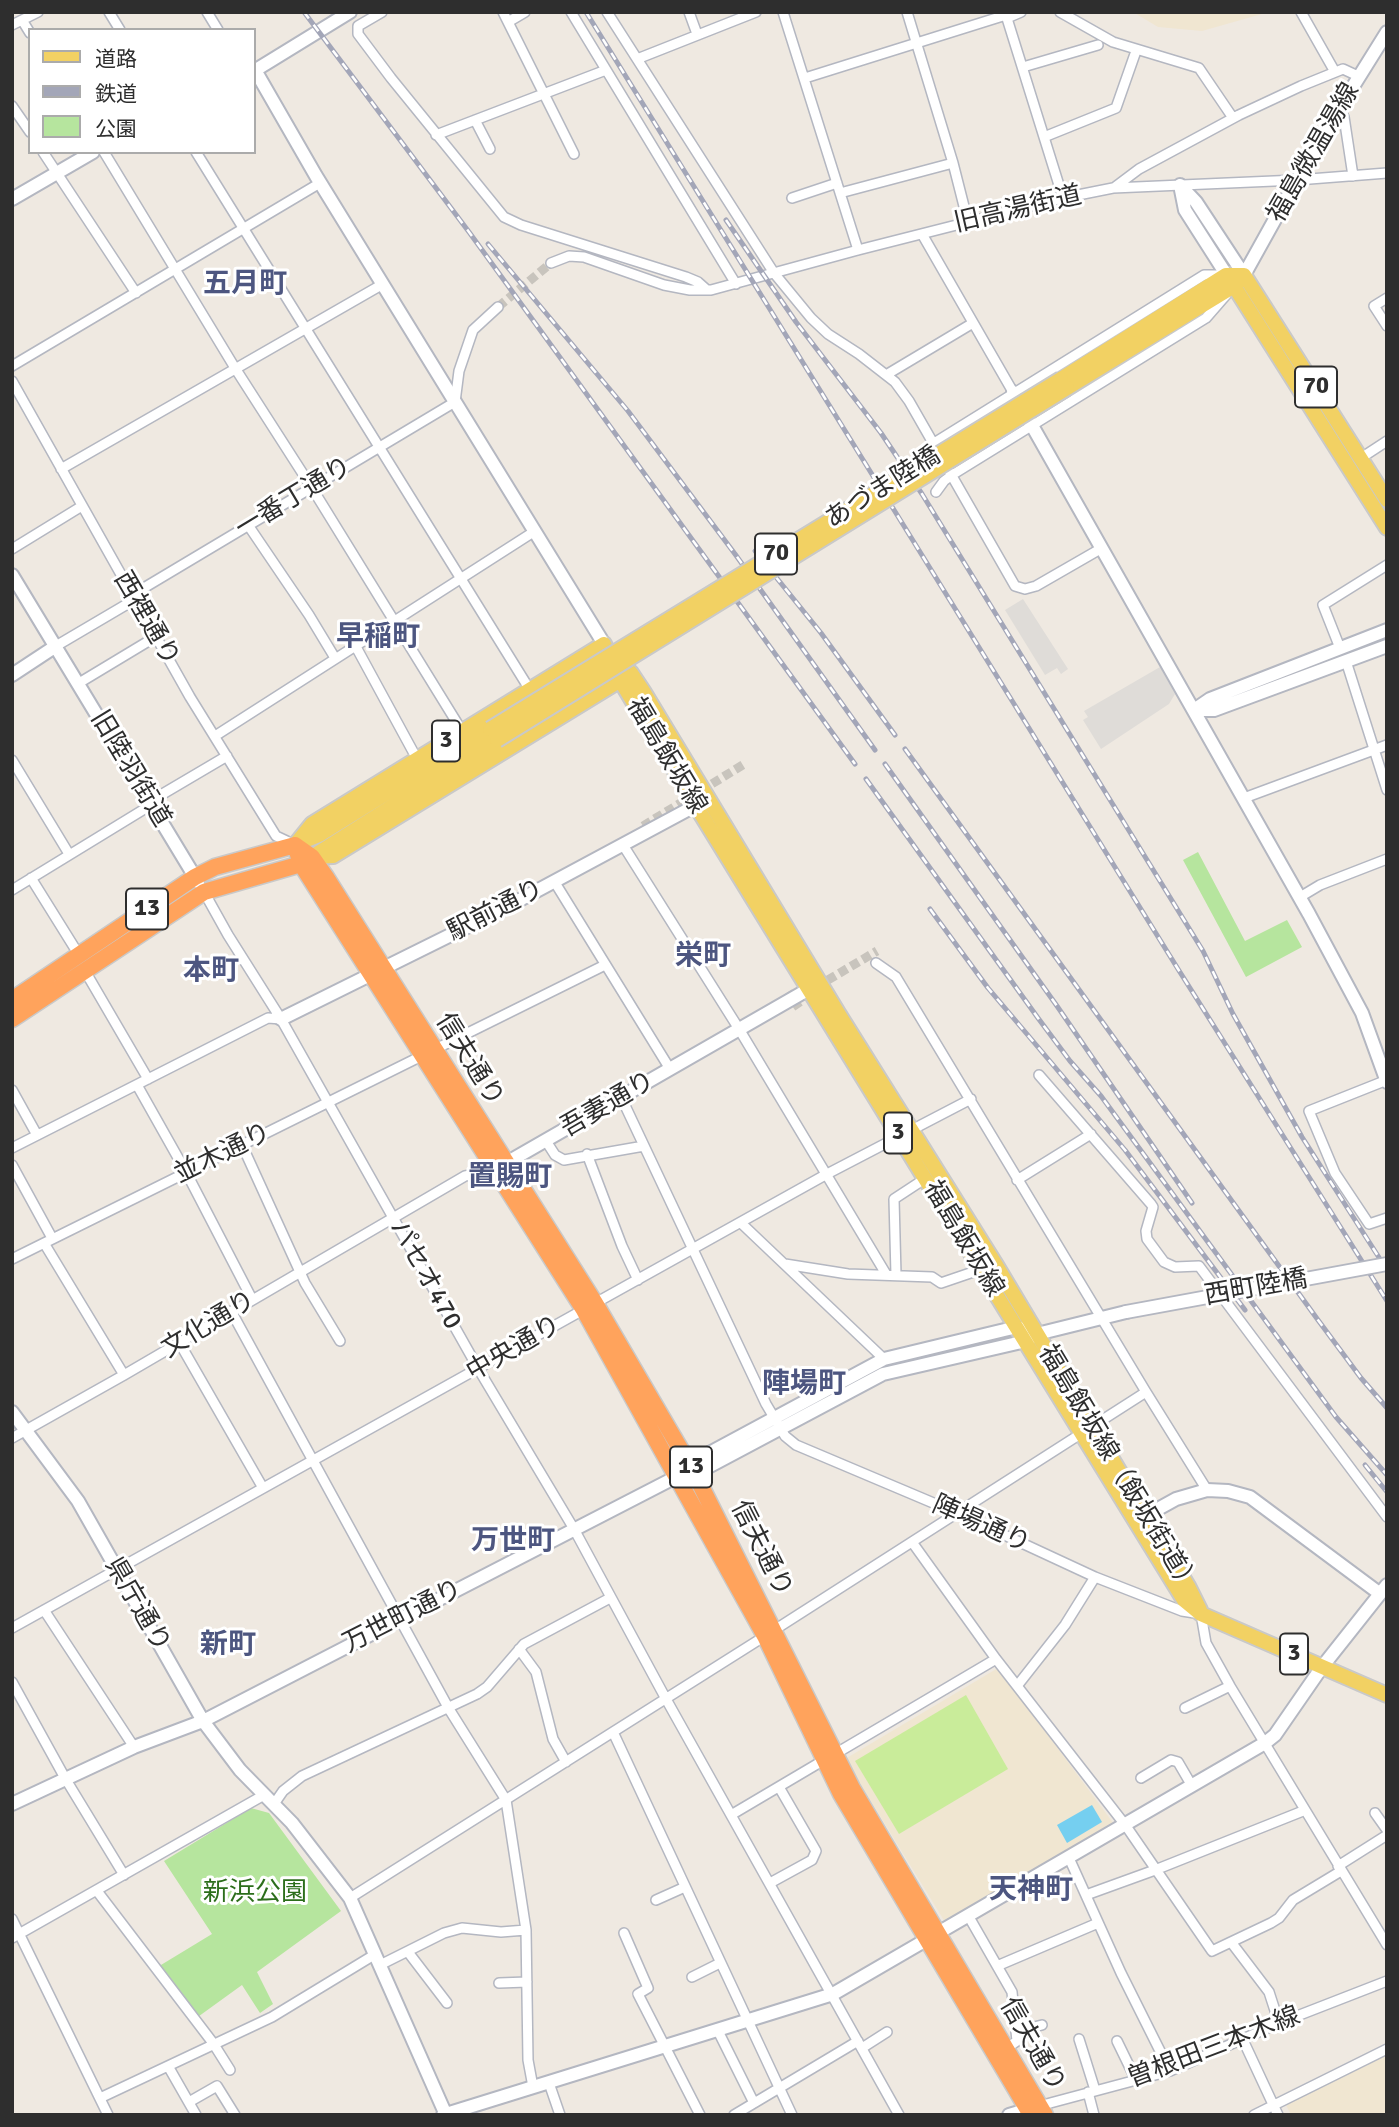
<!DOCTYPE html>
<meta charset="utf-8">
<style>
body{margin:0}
#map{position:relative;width:1399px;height:2127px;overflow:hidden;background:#efe9e1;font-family:Signika,"Noto Sans JP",sans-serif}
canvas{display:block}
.frame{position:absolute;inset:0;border:14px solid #2e2e2e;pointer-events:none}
.legend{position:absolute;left:28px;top:28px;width:228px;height:126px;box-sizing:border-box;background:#fff;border:2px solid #ababab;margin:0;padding:9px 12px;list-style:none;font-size:21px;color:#2e2e2e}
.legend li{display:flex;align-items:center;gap:14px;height:35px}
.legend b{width:35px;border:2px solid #ababab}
</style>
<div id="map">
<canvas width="1399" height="2127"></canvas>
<div class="frame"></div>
<ul class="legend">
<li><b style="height:9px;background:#f2d163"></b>道路</li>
<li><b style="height:9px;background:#a3a6b8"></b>鉄道</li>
<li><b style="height:19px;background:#b6e59e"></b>公園</li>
</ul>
</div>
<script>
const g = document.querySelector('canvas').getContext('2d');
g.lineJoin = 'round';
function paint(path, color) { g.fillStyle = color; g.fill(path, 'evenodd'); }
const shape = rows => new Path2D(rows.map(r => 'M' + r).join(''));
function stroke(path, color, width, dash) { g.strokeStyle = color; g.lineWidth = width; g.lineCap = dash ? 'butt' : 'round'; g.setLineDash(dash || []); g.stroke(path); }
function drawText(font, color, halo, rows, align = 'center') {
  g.font = font + ' Signika,"Noto Sans JP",sans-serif'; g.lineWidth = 6; g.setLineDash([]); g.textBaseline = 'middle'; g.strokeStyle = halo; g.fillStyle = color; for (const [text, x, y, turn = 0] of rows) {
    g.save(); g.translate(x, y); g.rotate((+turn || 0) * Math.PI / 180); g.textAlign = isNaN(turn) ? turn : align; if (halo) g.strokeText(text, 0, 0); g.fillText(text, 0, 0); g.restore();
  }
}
const education = shape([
 [1133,12,1269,12,1202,31,1158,27],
 [998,1668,1114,1824,945,1922,845,1759],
 [1387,2053,1387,2115,1291,2115,1285,2103]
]);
const green = shape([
 [1198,852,1245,941,1287,920,1302,947,1246,977,1183,860],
 [251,1808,269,1813,341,1911,257,1972,273,2004,260,2013,242,1985,195,2019,156,1968,212,1934,164,1861]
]);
const pitch = shape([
 [966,1695,1008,1769,899,1834,855,1761]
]);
const plaza = shape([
 [1023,599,1068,669,1061,674,1057,668,1045,675,1005,610],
 [1160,667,1175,694,1169,704,1101,749,1083,720,1088,717,1084,711]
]);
const water = shape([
 [1092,1805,1102,1822,1067,1843,1057,1825]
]);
const streetTunnel = shape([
 [498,307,551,263],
 [643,826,746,763],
 [816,987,877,951],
 [788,992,799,1008]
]);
const street = shape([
 [109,12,120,30],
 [207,12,218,30],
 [382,12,358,26,358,34,391,78,504,217,521,225,686,277,698,282,707,290],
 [503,12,574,154],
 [571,12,736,284],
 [607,12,774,273,811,318,828,334,859,354,895,382,909,401,1015,586,1025,589,1036,586,1102,548],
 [689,12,697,34],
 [783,12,858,250],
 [907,12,953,163,968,222],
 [1005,12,1063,198],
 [1060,12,1113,42,1199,68,1233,118],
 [1301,12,1335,72],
 [1007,18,1021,12],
 [22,20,30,33],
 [508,22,525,12],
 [12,25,38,12],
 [637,59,756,12],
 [1023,67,1098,45],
 [805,78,1006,15],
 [12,106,30,132],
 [1338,110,1344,117,1353,176],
 [475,120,490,149],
 [436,135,606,70],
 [1044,137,1116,108,1136,51],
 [43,152,136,293],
 [104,152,235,368,312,488,462,731],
 [196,152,530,690],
 [1115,187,1139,169,1239,115,1301,86,1343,69,1358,76],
 [840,193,953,163],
 [792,198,837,183],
 [922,234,1013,392],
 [551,263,569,256,584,257,664,285,690,290,711,290,858,250,1063,198,1113,188,1297,180,1387,173],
 [1387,298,1374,306,1387,326],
 [12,366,320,183],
 [886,375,973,323],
 [12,381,190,697,276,836,293,844],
 [934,443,1204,275,1223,275],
 [1361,458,1387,441],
 [61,469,383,284],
 [936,492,944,481,952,475,1206,318,1226,295],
 [248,525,309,615,335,658],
 [12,549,82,506],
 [132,595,455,402,459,371,473,330,498,307],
 [355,645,417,759],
 [56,646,129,603,132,595],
 [1340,648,1323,605,1387,565],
 [1346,661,1387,790],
 [79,683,157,636],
 [215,736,535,531],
 [12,760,69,854],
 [1244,798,1387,745],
 [149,802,227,756],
 [623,845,739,1029,886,1274],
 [31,878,79,955],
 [554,881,670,1069],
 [12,890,151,805],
 [204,892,228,935,281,1019,479,1370,574,1529,666,1699,899,2115],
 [1300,897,1320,885,1387,859],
 [876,963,896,977,1146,1392,1207,1490],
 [85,971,148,1079],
 [1039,1075,1151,1204,1153,1207,1146,1231,1147,1239,1164,1262,1175,1267,1199,1266,1387,1517],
 [1387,1080,1309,1111,1335,1173,1369,1224,1387,1218],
 [137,1085,186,1172,252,1299],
 [12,1090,37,1135],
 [621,1097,766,1404,785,1436,796,1445,957,1513,1095,1577,1182,1611,1201,1614,1206,1643,1230,1686,1387,1945],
 [546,1141,555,1155,564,1160,644,1146],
 [242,1145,305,1283,340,1341],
 [12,1148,268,1018,281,1019],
 [587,1154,622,1246,638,1280],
 [12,1165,52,1238],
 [1017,1180,1091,1134],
 [741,1223,884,1359],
 [44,1243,124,1375],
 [12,1259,605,965],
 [785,1264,848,1274,932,1277,941,1283,982,1269],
 [896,1275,894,1199,926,1178],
 [231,1311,449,1709,506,1800,526,1930,528,2060,533,2087],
 [179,1342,263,1488],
 [12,1438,124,1375,465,1176,495,1170],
 [912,1542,996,1659,1126,1826,1212,1951,1271,1923,1279,1918,1293,1900,1341,1871],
 [44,1610,134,1747],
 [12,1628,827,1174,971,1099],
 [519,1649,536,1672,553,1739,566,1762],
 [12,1682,65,1778,124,1875],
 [1017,1686,1065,1625,1095,1577],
 [1185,1708,1230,1686],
 [613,1732,792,2115],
 [835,1754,996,1659],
 [1141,1778,1171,1760,1178,1762,1192,1786],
 [274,1804,283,1791,302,1776,477,1694,487,1687,524,1644,610,1598],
 [1375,1813,1387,1830],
 [731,1815,824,1760],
 [1069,1858,1121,1973,1170,2071],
 [1338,1866,1387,1835],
 [770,1883,812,1860,816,1851,779,1787],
 [97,1891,213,2043,230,2070],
 [1086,1895,1155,1870,1303,1811],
 [350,1898,765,1636,1146,1392],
 [656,1900,685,1887],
 [969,1917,1012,1992,1017,2041,1007,2048],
 [12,1919,108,2115],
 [624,1933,648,1988,638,1994,700,2115],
 [12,1938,264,1795],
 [1231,1942,1269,1992,1279,2023],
 [408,1952,447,2003],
 [380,1965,444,1933,462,1928,501,1932,526,1930],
 [997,1966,1098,1923],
 [692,1977,720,1963],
 [499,1983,527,1982],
 [717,2029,754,2103],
 [1018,2031,1042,2025],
 [1079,2039,1095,2090],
 [1243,2040,1278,2115],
 [1117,2041,1136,2080],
 [862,2048,887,2032],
 [168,2066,196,2115],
 [549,2083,560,2115],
 [1088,2092,1094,2115],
 [100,2098,272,2017,374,1955],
 [189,2102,217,2086,235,2115],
 [1039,2106,1170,2071,1279,2023,1387,1981],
 [734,2115,858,2041],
 [1254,2115,1387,2049]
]);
const secondary = shape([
 [255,70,316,176,604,644],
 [254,71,350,12],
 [1180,185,1196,202,1244,275,1314,149,1387,32],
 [1180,185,1185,210,1231,282],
 [12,199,93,152],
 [1013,392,1309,914,1362,1013,1387,1082],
 [12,575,198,882],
 [12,675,56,646],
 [1194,710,1210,699,1387,630],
 [1196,710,1214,710,1387,646],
 [281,1019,501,910,704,801],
 [501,1166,816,985],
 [12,1412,78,1501,203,1721,240,1770,292,1823,350,1898,446,2115],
 [689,1474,695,1474,883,1374,1026,1341,1037,1334,1126,1312],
 [1138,1520,1176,1499,1207,1490,1228,1491,1250,1497,1379,1593],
 [12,1804,134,1747,203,1721,678,1476,689,1464,884,1359,1017,1327,1023,1329],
 [443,2115,833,1994,1265,1743,1275,1735,1322,1667,1387,1585],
 [1009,2115,1036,2107]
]);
const primary = shape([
 [1244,275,1387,500],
 [1234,286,1387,528],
 [1061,379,1226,275,1244,275],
 [1067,388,1234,286,1239,281],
 [604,644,620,680,696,806,1184,1600,1201,1614,1387,1695],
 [614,655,631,673,643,691,838,1013,996,1265,1188,1586,1200,1610],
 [299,843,319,835,490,729],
 [295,845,312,824,604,644],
 [312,857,333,856,627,676],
 [312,857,497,740]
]);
const highway = shape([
 [295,845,312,857,326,877,595,1303,695,1474,852,1788,1045,2115],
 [295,845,301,864,584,1310,765,1636,841,1794,1031,2115],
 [12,1000,195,877,215,867,295,845],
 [12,1019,204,892,301,864]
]);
const rail = shape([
 [304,12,469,232,855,764],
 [586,12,1178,969,1387,1301],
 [726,220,796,322,881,433,922,494,1203,951,1233,1014,1302,1137,1387,1270],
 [488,244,628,411,735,554,875,750],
 [755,551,821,633,895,735],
 [905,749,1318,1320,1361,1378,1387,1408],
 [885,764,1057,1006,1192,1203],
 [866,779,1038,1018,1070,1061,1101,1096,1336,1417,1387,1475],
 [930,909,988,988,1125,1150,1245,1310],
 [1365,1465,1387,1492]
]);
const secondaryBridge = shape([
 [1126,1312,1387,1264]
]);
const primaryBridge = shape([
 [490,729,1061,379],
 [497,740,1067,388]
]);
const shields = [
 [1316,387,42],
 [776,554,42],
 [446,741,28],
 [147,909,42],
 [898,1133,28],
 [691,1467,42],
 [1294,1654,28]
];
const shieldNames = [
 ["70",1316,387],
 ["70",776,554],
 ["3",446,741],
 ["13",147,909],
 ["3",898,1133],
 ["13",691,1467],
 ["3",1294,1654]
];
const streetNames = [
 ["福島微温湯線",1314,153,-60],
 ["旧高湯街道",1018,210,-13],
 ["あづま陸橋",883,488,-32],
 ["一番丁通り",294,498,-31],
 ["西裡通り",146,619,60],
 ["福島飯坂線",666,756,59],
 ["旧陸羽街道",130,769,59],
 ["駅前通り",496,911,-27],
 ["信夫通り",469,1060,58],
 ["吾妻通り",608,1105,-30],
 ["並木通り",223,1154,-26],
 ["福島飯坂線",963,1239,59],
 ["パセオ470",425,1275,61],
 ["西町陸橋",1256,1288,-10],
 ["文化通り",209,1325,-31],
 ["中央通り",514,1349,-30],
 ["福島飯坂線（飯坂街道）",1118,1470,59],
 ["陣場通り",981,1525,24],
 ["信夫通り",761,1549,63],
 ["県庁通り",137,1605,60],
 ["万世町通り",403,1617,-27],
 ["信夫通り",1032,2045,60],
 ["曽根田三本木線",1214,2048,-21]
];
const parkNames = [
 ["新浜公園",255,1893]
];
const neighbourhoodNames = [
 ["五月町",245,285],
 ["早稲町",378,638],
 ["栄町",703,957],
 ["本町",211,972],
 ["置賜町",510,1178],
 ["陣場町",804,1385],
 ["万世町",513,1542],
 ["新町",228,1646],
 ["天神町",1031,1891]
];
paint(education, '#f0e6d1');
paint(green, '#b6e59e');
paint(pitch, '#c9ec9a');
paint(plaza, '#dfdcd8');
paint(water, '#75cff0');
stroke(streetTunnel, '#c8c4bd', 9, [9, 4.5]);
stroke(street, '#b4b7c1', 12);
stroke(secondary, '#b4b7c1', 16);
stroke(primary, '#c9c9c9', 18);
stroke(highway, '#c9c9c9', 19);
stroke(street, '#fff', 9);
stroke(secondary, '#fff', 12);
stroke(primary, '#f2d163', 14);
stroke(highway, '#ffa35c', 16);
stroke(rail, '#a3a6b8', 5);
stroke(rail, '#fff', 2.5, [8]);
stroke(secondaryBridge, '#b4b7c1', 16, []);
stroke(primaryBridge, '#c9c9c9', 18, []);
stroke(secondaryBridge, '#fff', 12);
stroke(primaryBridge, '#f2d163', 14);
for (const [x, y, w] of shields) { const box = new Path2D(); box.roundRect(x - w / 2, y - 20.5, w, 41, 5); g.fillStyle = '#fff'; g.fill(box); stroke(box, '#2e2e2e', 2); }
drawText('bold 24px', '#2e2e2e', null, shieldNames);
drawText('26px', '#2e2e2e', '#fff', streetNames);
drawText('26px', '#2c6e1b', '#fff', parkNames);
drawText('bold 28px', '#4d5680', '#fff', neighbourhoodNames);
</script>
